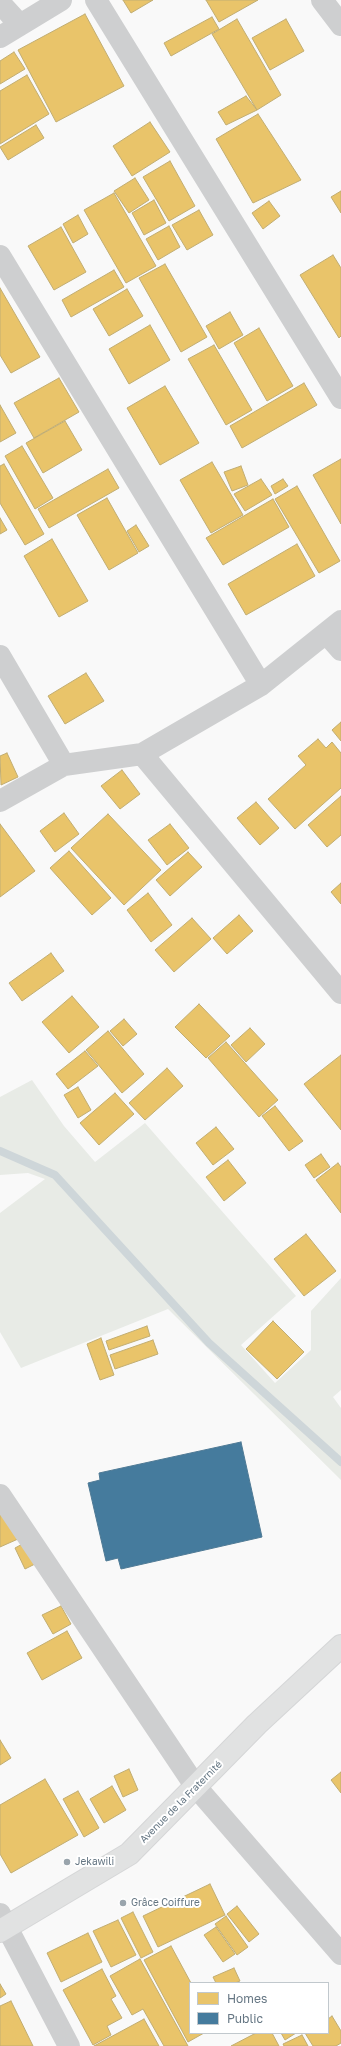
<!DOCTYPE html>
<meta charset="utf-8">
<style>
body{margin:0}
#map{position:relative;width:341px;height:2046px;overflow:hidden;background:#f9f9f9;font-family:"Golos Text",sans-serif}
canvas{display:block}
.legend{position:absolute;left:189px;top:1982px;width:140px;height:52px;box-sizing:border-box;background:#fff;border:1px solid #c1c8cd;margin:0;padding:5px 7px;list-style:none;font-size:12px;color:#657683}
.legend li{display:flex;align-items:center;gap:8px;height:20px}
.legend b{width:20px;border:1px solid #c1c8cd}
</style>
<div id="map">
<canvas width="341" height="2046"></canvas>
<ul class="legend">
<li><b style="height:11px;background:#e9c46a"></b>Homes</li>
<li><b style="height:11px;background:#457b9d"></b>Public</li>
</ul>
</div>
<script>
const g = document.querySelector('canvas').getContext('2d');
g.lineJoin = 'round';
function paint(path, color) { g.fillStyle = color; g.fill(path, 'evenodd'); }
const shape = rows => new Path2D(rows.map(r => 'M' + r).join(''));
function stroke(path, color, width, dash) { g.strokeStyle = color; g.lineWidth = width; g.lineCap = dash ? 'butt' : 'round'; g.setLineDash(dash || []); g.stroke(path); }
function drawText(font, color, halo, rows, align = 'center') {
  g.font = font + ' "Golos Text",sans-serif'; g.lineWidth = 4; g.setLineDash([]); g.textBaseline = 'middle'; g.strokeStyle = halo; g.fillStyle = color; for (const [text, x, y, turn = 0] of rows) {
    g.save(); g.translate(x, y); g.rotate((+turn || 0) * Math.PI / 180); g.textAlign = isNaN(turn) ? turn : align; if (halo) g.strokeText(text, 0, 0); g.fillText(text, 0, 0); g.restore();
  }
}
const green = shape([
 [32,1080,64,1126,95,1162,145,1123,296,1296,241,1345,275,1383,311,1350,311,1311,341,1278,341,1390,333,1397,341,1408,341,1480,168,1309,21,1368,0,1332,0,1213,45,1179,28,1173,0,1175,0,1097]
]);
const homes = shape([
 [123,0,153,0,131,13,123,0],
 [206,0,258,0,219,22,206,0],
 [85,14,124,86,56,122,18,50,85,14],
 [212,17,219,29,171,56,164,43,212,17],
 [237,19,281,95,257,110,212,34,237,19],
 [286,19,304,51,270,70,252,38,286,19],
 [14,52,25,69,0,84,0,61,14,52],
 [27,75,49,114,0,144,0,91,27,75],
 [246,96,257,110,226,125,218,112,246,96],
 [258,114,301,180,253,203,216,139,258,114],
 [150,122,170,152,132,176,113,146,150,122],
 [36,125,44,138,8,160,0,147,36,125],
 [170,161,195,206,169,221,143,177,170,161],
 [135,178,149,200,129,213,114,191,135,178],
 [341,191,341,213,331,197,341,191],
 [114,193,156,266,126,283,84,210,114,193],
 [154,200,166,223,144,235,132,213,154,200],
 [269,201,280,216,263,229,252,213,269,201],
 [199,210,213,235,187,250,172,225,199,210],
 [78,215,88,234,73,243,63,224,78,215],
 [169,226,180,247,158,260,146,239,169,226],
 [61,227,86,272,54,290,28,246,61,227],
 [333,255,341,268,341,336,339,338,300,275,333,255],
 [165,264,207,337,181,352,139,278,165,264],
 [114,270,124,287,71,317,62,300,114,270],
 [0,288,40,357,11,373,0,355,0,288],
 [127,289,143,316,109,336,93,309,127,289],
 [230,312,243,335,219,349,206,326,230,312],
 [150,325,170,360,129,384,109,349,150,325],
 [259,328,293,386,267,401,234,343,259,328],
 [214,345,252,410,226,425,188,359,214,345],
 [59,378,79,412,34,438,14,403,59,378],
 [304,383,317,405,242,448,230,426,304,383],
 [165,386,199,443,160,465,127,408,165,386],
 [0,405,16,433,0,442,0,405],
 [65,421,82,450,43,473,26,443,65,421],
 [22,446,53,498,35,509,5,456,22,446],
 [341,459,341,524,313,475,341,459],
 [212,462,243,515,211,533,180,480,212,462],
 [4,464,44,534,25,545,0,503,0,466,4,464],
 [241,466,248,485,232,491,224,472,241,466],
 [108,469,119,488,49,528,38,509,108,469],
 [261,479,272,495,245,511,234,494,261,479],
 [283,479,288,486,275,494,271,486,283,479],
 [297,486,340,561,319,573,275,499,297,486],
 [107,498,138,553,109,570,77,515,107,498],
 [273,499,289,527,223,565,206,538,273,499],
 [0,518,7,530,0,534,0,518],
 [136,525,149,546,139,552,127,531,136,525],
 [52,539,88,601,59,617,24,556,52,539],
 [297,544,315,576,246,615,228,584,297,544],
 [86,673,104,701,65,724,48,696,86,673],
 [341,722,341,741,332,730,341,722],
 [318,739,326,748,332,742,341,753,341,788,295,829,268,799,306,765,298,756,318,739],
 [7,753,18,777,1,785,0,756,7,753],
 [122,770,140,794,120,809,101,786,122,770],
 [341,796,341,835,327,847,308,825,341,796],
 [256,802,279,828,260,845,237,818,256,802],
 [64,813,79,834,55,852,40,831,64,813],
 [108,814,161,870,124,905,71,848,108,814],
 [0,824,35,871,0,897,0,824],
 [170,824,189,848,167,865,148,840,170,824],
 [69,851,111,898,92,915,50,868,69,851],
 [188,852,202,867,170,896,156,880,188,852],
 [341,883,341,904,331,892,341,883],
 [148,893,172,925,151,942,127,910,148,893],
 [239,915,253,931,227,954,213,938,239,915],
 [192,918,211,939,174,972,155,950,192,918],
 [51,953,64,971,22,1001,9,983,51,953],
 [72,996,99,1027,69,1053,42,1022,72,996],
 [199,1004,230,1036,206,1058,175,1027,199,1004],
 [124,1019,137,1034,123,1046,110,1031,124,1019],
 [250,1028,265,1044,246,1062,231,1045,250,1028],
 [108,1031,144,1074,122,1093,86,1050,108,1031],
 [226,1042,278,1100,259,1117,208,1058,226,1042],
 [85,1051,98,1066,68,1089,56,1074,85,1051],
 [341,1055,341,1130,304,1084,341,1055],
 [167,1068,183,1086,145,1120,129,1103,167,1068],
 [78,1087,91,1110,78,1118,64,1095,78,1087],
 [115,1093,134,1114,99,1145,80,1123,115,1093],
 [275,1106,303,1141,289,1151,262,1116,275,1106],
 [216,1127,234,1149,213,1165,196,1143,216,1127],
 [321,1154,330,1167,314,1178,305,1165,321,1154],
 [228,1160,246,1183,224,1201,206,1177,228,1160],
 [338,1163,341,1167,341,1213,316,1180,338,1163],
 [306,1234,336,1271,304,1296,274,1259,306,1234],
 [273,1321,304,1352,277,1379,246,1349,273,1321],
 [147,1326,150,1336,109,1350,106,1341,147,1326],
 [101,1338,114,1375,100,1380,87,1344,101,1338],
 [153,1340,158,1354,115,1369,110,1355,153,1340],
 [0,1507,18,1539,0,1547,0,1507],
 [28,1541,39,1562,25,1569,15,1548,28,1541],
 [61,1606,71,1624,53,1634,42,1615,61,1606],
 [67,1631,82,1658,42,1680,27,1653,67,1631],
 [0,1740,11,1758,0,1765,0,1740],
 [129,1769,138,1790,123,1797,114,1776,129,1769],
 [341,1772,341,1793,331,1780,341,1772],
 [45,1779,78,1835,11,1873,0,1854,0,1805,45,1779],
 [112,1786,126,1810,104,1823,90,1799,112,1786],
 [78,1791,99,1828,84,1837,63,1799,78,1791],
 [210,1884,225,1915,158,1947,143,1916,210,1884],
 [237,1906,259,1934,249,1942,227,1914,237,1906],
 [133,1912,153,1952,141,1958,121,1918,133,1912],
 [226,1916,248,1947,237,1955,215,1924,226,1916],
 [118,1920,136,1955,111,1967,93,1931,118,1920],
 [216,1927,235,1954,223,1962,204,1935,216,1927],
 [88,1933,102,1962,61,1982,47,1953,88,1933],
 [171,1946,191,1983,190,2033,204,2033,188,2042,144,1960,171,1946],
 [140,1959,188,2046,164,2046,143,2009,132,2015,110,1976,140,1959],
 [234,1968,240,1981,235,1983,216,1983,213,1977,234,1968],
 [102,1969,116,1996,111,1999,122,2018,107,2026,111,2035,93,2045,63,1990,102,1969],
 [0,1984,6,1994,0,1998,0,1984],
 [11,2001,33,2046,0,2046,0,2006,11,2001],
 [332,2016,341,2031,341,2043,336,2046,313,2046,305,2033,328,2033,328,2019,332,2016],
 [144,2019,159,2046,94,2046,144,2019],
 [256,2033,272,2033,279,2046,231,2046,256,2033],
 [281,2033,296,2033,285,2040,281,2033],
 [302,2035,308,2046,284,2046,283,2044,302,2035]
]);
const public = shape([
 [241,1442,262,1537,121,1569,118,1558,106,1561,88,1483,100,1480,99,1473,241,1442]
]);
const stream = shape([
 [0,1151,55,1175,209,1343,341,1462]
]);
const minor = shape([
 [96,0,341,398],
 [322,0,341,25],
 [0,3,20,25],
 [0,37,61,0],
 [0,256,261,685],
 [326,633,341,650],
 [0,656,64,765],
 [142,754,341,993],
 [0,801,64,765,142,754,261,685,341,621],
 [0,1495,196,1787],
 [0,1914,69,2046]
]);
const tertiary = shape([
 [196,1787,341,1954]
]);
const secondary = shape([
 [0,1931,129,1854,257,1724,341,1646]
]);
const markers = [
 [67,1862,4,"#99a4ac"],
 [123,1903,4,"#99a4ac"]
];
const streetNames = [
 ["Avenue de la Fraternité",181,1802,-45]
];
const poiNames = [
 ["Jekawili",75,1862],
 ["Grâce Coiffure",131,1903]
];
paint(green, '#e8ebe6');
paint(homes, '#e9c46a');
stroke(homes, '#c1ad72', 1);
paint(public, '#457b9d');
stroke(public, '#4f7a95', 1);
stroke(stream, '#ced6d9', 8);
stroke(secondary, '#d5d6d7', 24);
stroke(minor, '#cecfd0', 22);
stroke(tertiary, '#cecfd0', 22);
stroke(secondary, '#e1e2e2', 22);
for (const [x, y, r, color] of markers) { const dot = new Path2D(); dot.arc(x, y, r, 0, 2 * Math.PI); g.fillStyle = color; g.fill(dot); stroke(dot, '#fff', 1.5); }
drawText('10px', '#657683', '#fff', streetNames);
drawText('10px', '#657683', '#fff', poiNames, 'left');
</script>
